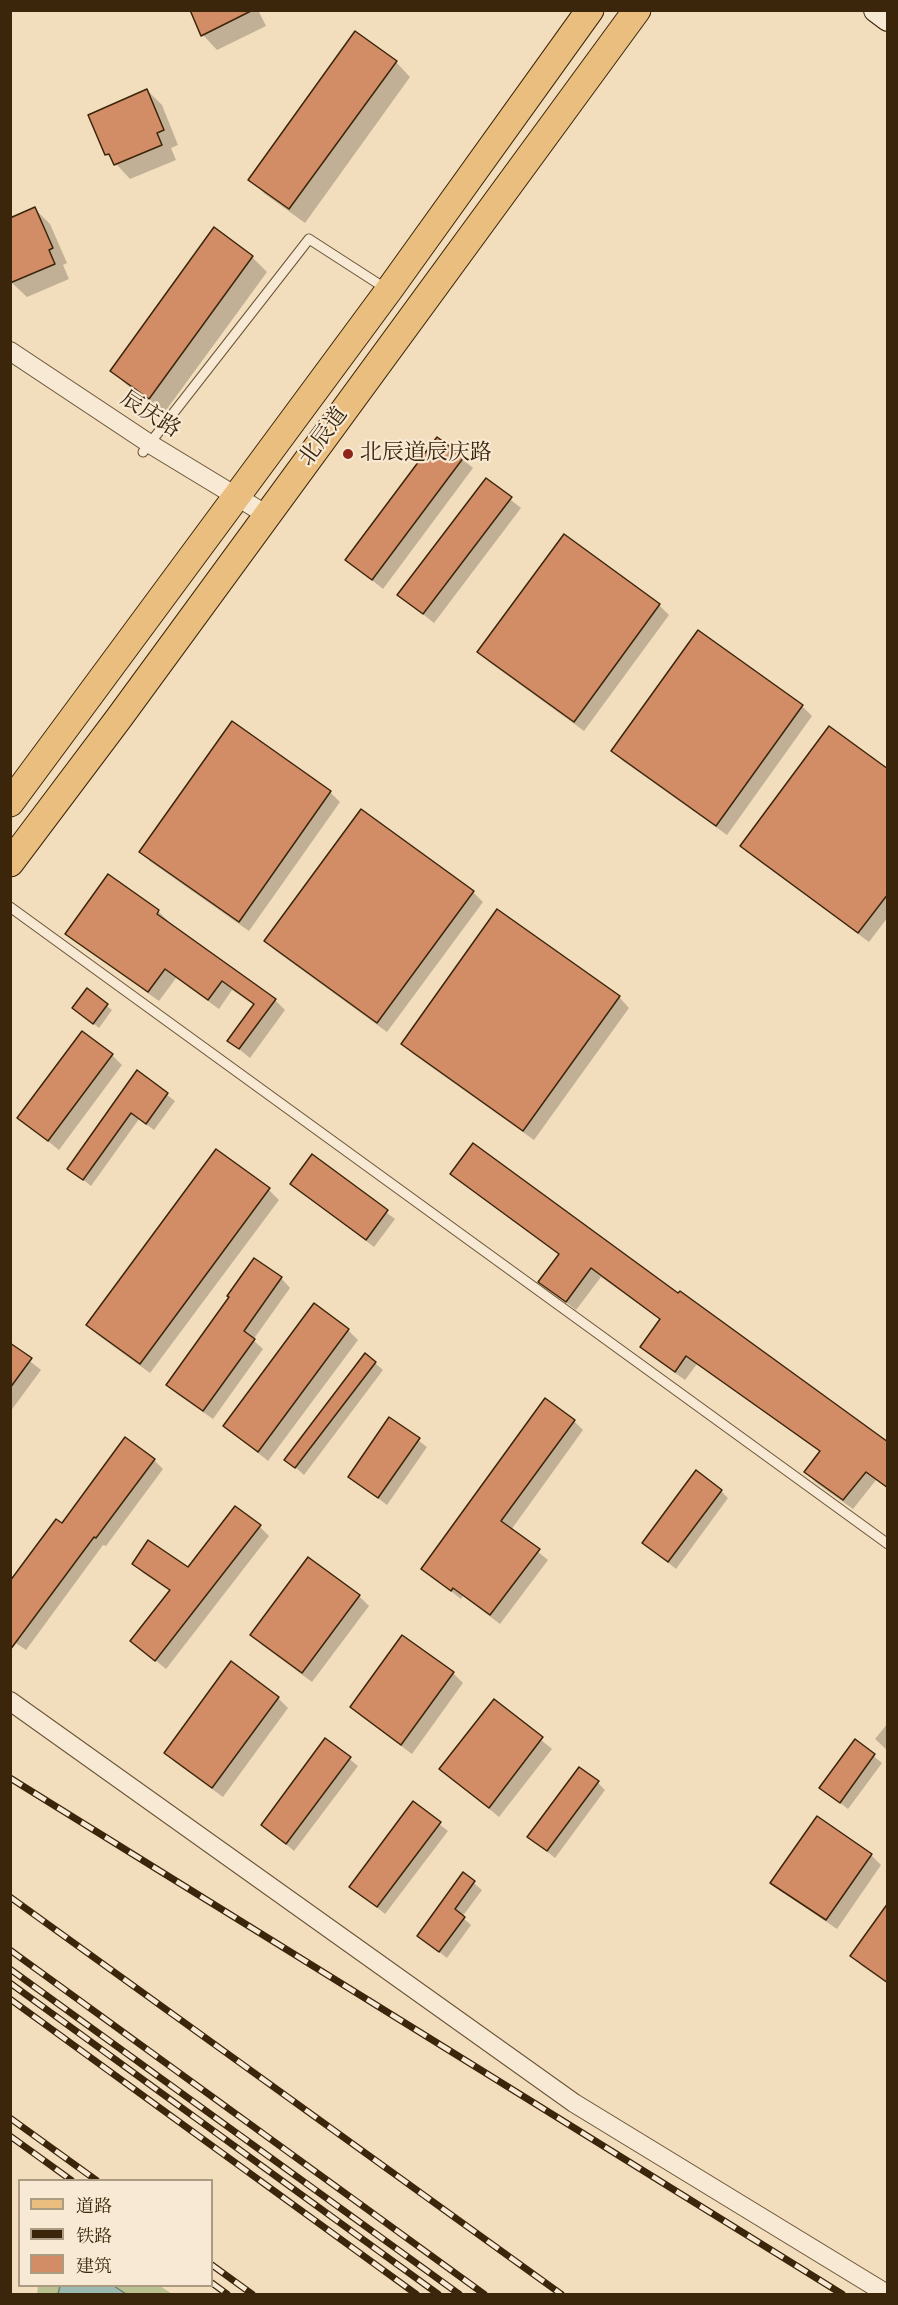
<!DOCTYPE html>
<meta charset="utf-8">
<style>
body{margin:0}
#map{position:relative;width:898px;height:2305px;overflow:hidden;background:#f2ddbc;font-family:"IM FELL French Canon","Noto Serif SC",serif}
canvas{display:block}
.frame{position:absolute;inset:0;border:12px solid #3b250b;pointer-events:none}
.legend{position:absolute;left:18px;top:2179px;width:195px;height:108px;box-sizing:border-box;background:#f7e9d3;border:2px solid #ac9b83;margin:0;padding:8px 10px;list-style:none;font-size:18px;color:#3b250b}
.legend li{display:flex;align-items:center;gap:12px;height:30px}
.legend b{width:30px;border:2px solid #ac9b83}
</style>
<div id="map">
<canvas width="898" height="2305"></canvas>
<div class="frame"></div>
<ul class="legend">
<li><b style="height:8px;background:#e9be7e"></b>道路</li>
<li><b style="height:8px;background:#3b250b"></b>铁路</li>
<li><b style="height:16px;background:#d28d66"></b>建筑</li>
</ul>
</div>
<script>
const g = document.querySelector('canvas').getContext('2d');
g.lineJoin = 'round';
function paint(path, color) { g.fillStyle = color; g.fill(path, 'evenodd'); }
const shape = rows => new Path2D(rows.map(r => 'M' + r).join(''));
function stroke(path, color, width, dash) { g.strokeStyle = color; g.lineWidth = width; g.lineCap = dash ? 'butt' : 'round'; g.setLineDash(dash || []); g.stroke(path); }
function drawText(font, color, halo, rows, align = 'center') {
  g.font = font + ' "IM FELL French Canon","Noto Serif SC",serif'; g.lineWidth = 4.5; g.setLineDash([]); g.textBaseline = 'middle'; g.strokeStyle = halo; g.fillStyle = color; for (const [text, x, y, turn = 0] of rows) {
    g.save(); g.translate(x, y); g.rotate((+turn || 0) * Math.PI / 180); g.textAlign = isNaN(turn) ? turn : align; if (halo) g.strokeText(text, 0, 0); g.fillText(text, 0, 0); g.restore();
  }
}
const green = shape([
 [38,2286,160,2286,172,2294,37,2294]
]);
const water = shape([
 [60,2286,114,2286,126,2294,58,2294,60,2286]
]);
const shadow = shape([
 [191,10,258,10,266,26,217,50,203,35],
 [396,62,410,77,305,223,265,194,250,179],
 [147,90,162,105,178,145,171,148,176,160,130,179,107,154],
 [35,209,50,224,67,263,63,265,69,279,27,297,10,281],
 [215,229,252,257,267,272,164,413,127,385,112,371],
 [438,439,473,468,383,589,347,560],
 [486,480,521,508,434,623,399,595],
 [564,536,659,605,669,615,584,731,489,662,479,652],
 [699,632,802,706,812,716,727,835,623,761,613,751],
 [232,723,330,792,340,802,249,931,151,862,141,852],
 [888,771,888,917,869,942,752,856,742,846],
 [473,892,483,902,387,1032,276,951,266,941],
 [158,911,168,921,167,923,275,1000,285,1010,250,1058,229,1041,254,1005,232,990,219,1009,176,978,159,1001,77,943,67,933],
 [87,990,112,1010,99,1028,74,1008],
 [619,997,629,1008,534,1140,413,1054,403,1044],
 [112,1055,122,1065,59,1150,19,1118],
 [137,1072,175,1101,154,1130,139,1119,91,1186,69,1168],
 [217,1151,269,1190,279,1200,150,1373,98,1335,88,1325],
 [313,1156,395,1219,374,1247,292,1184],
 [452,1174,678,1295,888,1444,888,1488,876,1480,853,1509,815,1482,806,1472,820,1452,697,1364,685,1380,651,1356,642,1347,661,1320,601,1277,576,1310,540,1282,560,1255,462,1183],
 [281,1278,290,1288,253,1340,263,1349,213,1419,177,1394,168,1384,231,1297],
 [348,1330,358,1340,268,1461,225,1426],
 [10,1345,41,1370,10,1412],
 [375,1363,383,1370,304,1475,286,1459],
 [390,1419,427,1447,387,1505,350,1477],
 [574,1421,583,1430,511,1530,548,1560,500,1624,463,1596,461,1599,423,1569],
 [154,1460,163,1469,106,1546,103,1545,26,1650,10,1639,62,1526],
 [721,1491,728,1498,676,1569,644,1543],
 [260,1527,269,1536,166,1669,132,1641,171,1592,143,1573,134,1564,188,1569],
 [359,1596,369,1606,312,1682,262,1645,252,1635],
 [403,1637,453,1673,463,1683,412,1754,362,1717,351,1707],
 [278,1698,288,1708,223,1797,176,1763,166,1753],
 [494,1701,552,1749,499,1817,441,1769],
 [888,1723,888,1751,875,1739],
 [326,1740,358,1766,294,1851,263,1825],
 [855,1741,882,1763,848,1809,821,1788],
 [598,1783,605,1790,555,1858,529,1837],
 [413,1804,448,1831,385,1914,351,1886],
 [871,1855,881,1865,837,1929,783,1892,772,1882],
 [464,1875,482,1890,462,1917,471,1925,447,1958,419,1936],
 [888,1906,888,1984,862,1966,852,1956]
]);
const building = shape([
 [190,10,253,10,201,36,190,10],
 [355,31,397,61,289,209,248,180,355,31],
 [147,89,164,130,157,133,162,145,114,165,109,154,105,155,88,115,147,89],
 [35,207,53,248,49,250,55,264,10,283,10,218,35,207],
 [214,227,253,256,149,399,110,371,214,227],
 [437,437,464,457,372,580,345,560,437,437],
 [486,478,512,497,423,614,397,595,486,478],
 [564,534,660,604,574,722,477,652,564,534],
 [698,630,803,705,716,826,611,751,698,630],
 [232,721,331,791,239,922,139,852,232,721],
 [829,726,888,769,888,894,858,933,740,846,829,726],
 [361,809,474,891,377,1023,264,941,361,809],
 [108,874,159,910,157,914,276,999,239,1049,227,1041,254,1004,222,981,208,1000,165,969,148,992,65,934,108,874],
 [497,909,620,996,523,1131,401,1044,497,909],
 [87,988,108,1004,93,1024,72,1008,87,988],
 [82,1031,113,1054,48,1141,17,1118,82,1031],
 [137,1070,168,1093,146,1124,131,1113,83,1180,67,1169,137,1070],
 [473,1143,678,1293,680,1291,888,1442,888,1488,866,1472,843,1500,804,1472,820,1451,686,1356,675,1372,640,1347,660,1319,591,1268,566,1302,538,1282,559,1254,450,1174,473,1143],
 [216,1149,270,1188,140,1364,86,1325,216,1149],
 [312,1154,388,1210,366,1240,290,1184,312,1154],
 [254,1258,282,1277,244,1331,255,1339,203,1411,166,1385,229,1297,227,1296,254,1258],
 [314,1303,349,1329,258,1452,223,1426,314,1303],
 [10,1343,32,1358,10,1388,10,1343],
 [365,1353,376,1362,295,1468,284,1460,365,1353],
 [545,1398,575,1420,501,1521,540,1549,490,1615,453,1588,451,1591,421,1569,545,1398],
 [389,1417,420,1438,378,1498,348,1477,389,1417],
 [125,1437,155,1459,96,1538,94,1537,10,1650,10,1581,56,1519,62,1523,125,1437],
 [696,1470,722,1490,668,1562,642,1543,696,1470],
 [235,1506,261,1525,155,1661,130,1641,170,1590,132,1564,148,1540,188,1567,235,1506],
 [308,1557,360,1595,302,1673,250,1635,308,1557],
 [402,1635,454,1672,401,1745,350,1707,402,1635],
 [231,1661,279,1697,212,1788,164,1753,231,1661],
 [494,1699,543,1737,489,1808,439,1769,494,1699],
 [325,1738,351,1757,286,1844,261,1825,325,1738],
 [855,1739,875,1754,840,1803,819,1788,855,1739],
 [579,1767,599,1781,547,1851,527,1837,579,1767],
 [413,1801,441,1822,377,1907,349,1887,413,1801],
 [817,1816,872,1854,826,1920,770,1883,817,1816],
 [463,1872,475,1881,455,1909,465,1917,439,1952,417,1936,463,1872],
 [888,1903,888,1983,850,1956,888,1903]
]);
const lane = shape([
 [143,452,309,239,388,290],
 [10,907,888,1544]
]);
const street = shape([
 [10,351,150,444,267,515],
 [10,1701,574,2103,887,2294]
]);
const secondary = shape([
 [876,10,888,19]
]);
const primary = shape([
 [10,803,389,290,590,10],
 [10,863,119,718,637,10]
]);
const rail = shape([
 [10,1778,842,2294],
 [10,1897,561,2294],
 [10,1950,484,2294],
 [10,1969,459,2294],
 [10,1983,438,2294],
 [10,1999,416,2294],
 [10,2118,96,2180],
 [10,2136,71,2180],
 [212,2265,252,2294],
 [212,2283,227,2294]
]);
const markers = [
 [348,454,6,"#8f2418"]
];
const streetNames = [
 ["辰庆路",150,415,33],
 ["北辰道",324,437,-54]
];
const poiNames = [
 ["北辰道辰庆路",360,454]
];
paint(green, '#b9c191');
paint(water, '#9bbbb2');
stroke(water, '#757f6f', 1.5);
paint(shadow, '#0003');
paint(building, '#d28d66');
stroke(building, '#3b250b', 1.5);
stroke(lane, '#695337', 11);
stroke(street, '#695337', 20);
stroke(secondary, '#3b250b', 26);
stroke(primary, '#3b250b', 29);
stroke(lane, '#f7e9d3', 9);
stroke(street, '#f7e9d3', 18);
stroke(secondary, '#f7e9d3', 24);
stroke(primary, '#e9be7e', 27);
stroke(rail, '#3b250b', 7);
stroke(rail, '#f7e9d3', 4.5, [14]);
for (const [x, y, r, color] of markers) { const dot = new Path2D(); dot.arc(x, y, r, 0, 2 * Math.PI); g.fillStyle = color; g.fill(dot); stroke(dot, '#f7e9d3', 2); }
drawText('22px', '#3b250b', '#f7e9d3', streetNames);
drawText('22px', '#3b250b', '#f7e9d3', poiNames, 'left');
</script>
